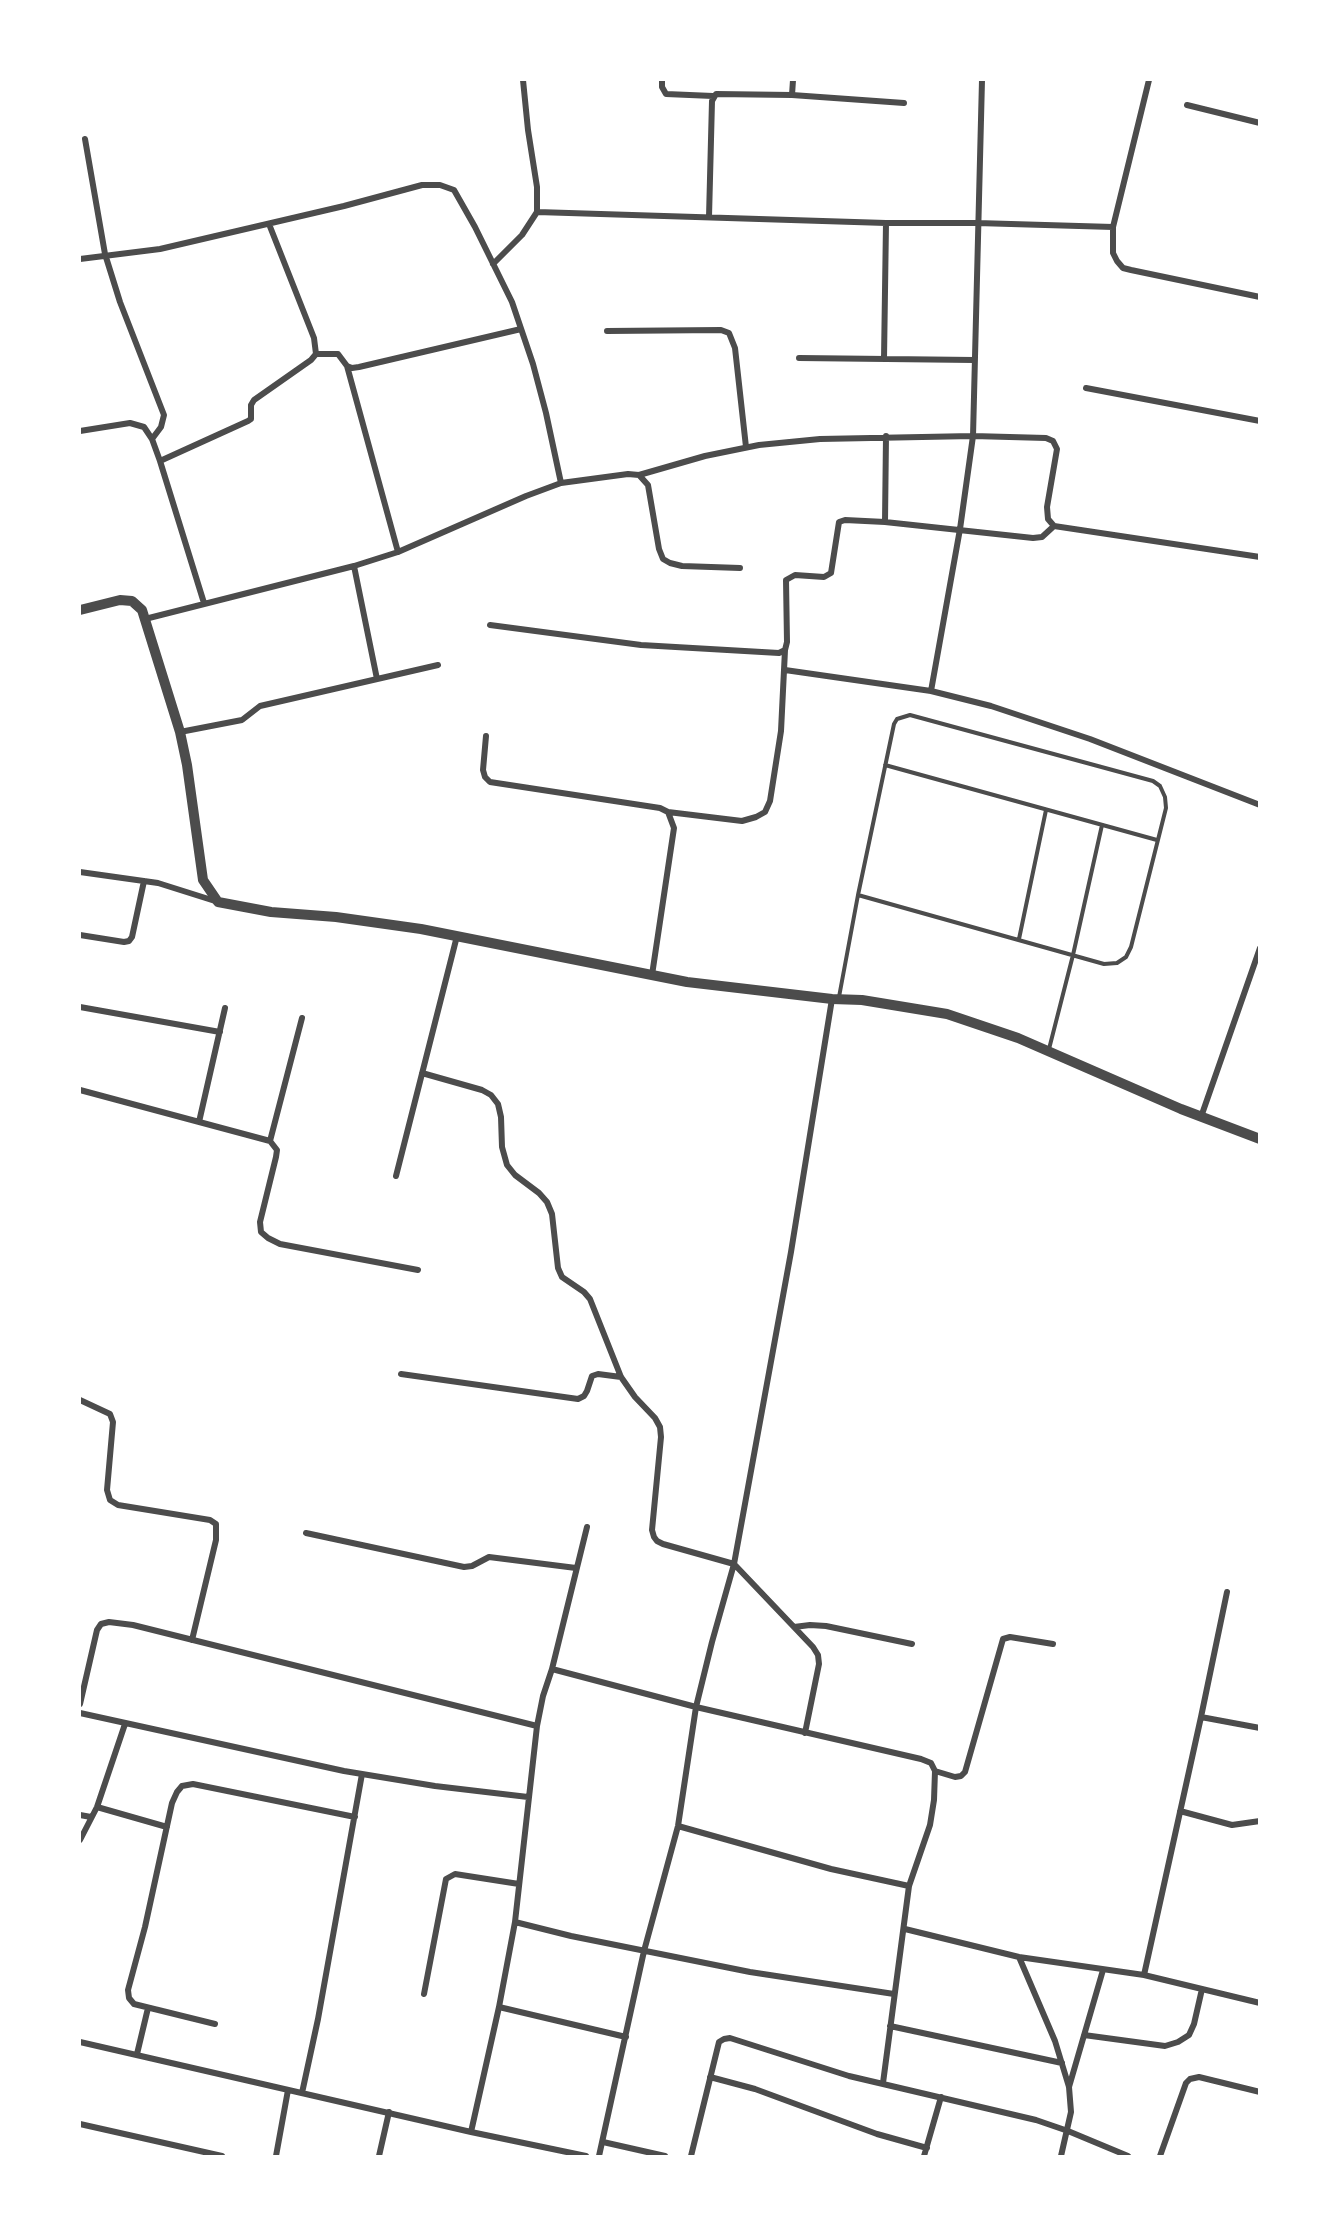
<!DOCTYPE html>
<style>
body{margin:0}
#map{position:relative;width:1339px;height:2236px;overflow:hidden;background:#fff;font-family:"Work Sans",sans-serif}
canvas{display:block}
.frame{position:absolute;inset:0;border:81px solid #fff;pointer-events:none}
</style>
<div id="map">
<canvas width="1339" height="2236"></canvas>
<div class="frame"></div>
</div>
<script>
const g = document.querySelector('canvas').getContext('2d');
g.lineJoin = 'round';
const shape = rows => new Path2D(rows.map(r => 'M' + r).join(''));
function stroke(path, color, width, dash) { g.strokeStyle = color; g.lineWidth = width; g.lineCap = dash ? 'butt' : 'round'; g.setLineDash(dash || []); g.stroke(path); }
const service = shape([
 [885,765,1157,840],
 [1019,939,1046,810],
 [839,997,858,895,894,724,897,719,910,715,1153,781,1160,786,1165,797,1166,808,1131,947,1126,957,1117,963,1104,964,858,895],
 [1049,1049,1073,955,1102,825]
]);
const minor = shape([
 [662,80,662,87,666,94,713,96],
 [1149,80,1113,227,1113,253,1117,261,1123,268,1131,270,1260,297],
 [792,95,793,80],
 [1187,105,1260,123],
 [85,139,105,254,120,302,164,415,161,427,152,439],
 [537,212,886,223,977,223,1113,227],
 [709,217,712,101,716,94,792,95,904,103],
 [80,259,160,249,344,206,422,185,440,185,454,190,475,227,512,302,533,364,546,413,561,483],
 [493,264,522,235,537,212,537,187,528,130,523,80],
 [607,331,721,330,729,333,735,348,746,447],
 [316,354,338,354,347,366,352,368,359,367,521,329],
 [799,358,974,360],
 [884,359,886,223],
 [347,366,398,552],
 [1086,388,1260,421],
 [80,431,130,423,144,427,152,439,160,461,204,603],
 [160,461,248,421,251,419,251,405,254,400,311,360,316,354,314,338,269,224],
 [639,475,705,456,759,445,820,439,973,436,1046,438,1053,441,1057,449,1047,507,1048,519,1054,526,1260,557],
 [885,522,886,436],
 [354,566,377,679],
 [145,619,354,566,398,552,526,496,561,483,628,474,639,475,648,485,659,549,663,559,670,563,682,566,740,568],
 [490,625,641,645,779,653,785,650,787,642,786,580,795,575,824,577,831,573,839,522,845,520,885,522,1033,538,1042,537,1054,526],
 [785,670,931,691,991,706,1090,739,1260,805],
 [931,691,960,529,973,436,982,80],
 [180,732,242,720,260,706,438,665],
 [486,736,483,770,485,777,490,782,660,808,668,812,674,828,652,975],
 [668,812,742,821,756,817,765,812,770,801,781,731,785,650],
 [80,872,158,883,215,901],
 [80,935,124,942,129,941,132,937,144,881],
 [80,1007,220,1032],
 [422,1073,482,1090,491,1095,498,1104,501,1117,502,1147,507,1165,515,1175,539,1193,547,1202,552,1214,558,1268,562,1277,584,1292,590,1299,621,1377,635,1397,655,1418,660,1427,661,1437,652,1530,654,1537,657,1541,663,1544,734,1564,813,1647,818,1655,819,1664,805,1733],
 [80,1090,270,1141,277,1150,276,1157,260,1222,261,1232,268,1238,280,1244,418,1270],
 [1201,1117,1260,948],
 [199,1122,225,1008],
 [270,1141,302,1018],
 [396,1176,457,936],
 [401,1374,578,1399,584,1396,587,1391,592,1376,598,1374,621,1377],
 [80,1400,110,1414,113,1422,107,1490,110,1500,118,1505,210,1520,216,1524,216,1540,192,1640],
 [306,1533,464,1567,472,1566,489,1557,576,1568],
 [794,1627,810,1625,826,1626,912,1644],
 [552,1669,696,1707,921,1759,931,1763,935,1771,934,1800,930,1825,909,1886,883,2083],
 [80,1704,97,1630,101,1624,109,1622,133,1625,537,1726],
 [80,1713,344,1771,435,1786,528,1797],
 [1201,1717,1260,1728],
 [935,1771,955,1777,961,1776,965,1772,1003,1639,1010,1637,1053,1644],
 [97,1807,167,1827],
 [1180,1811,1232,1825,1260,1821],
 [80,1815,91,1817],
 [678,1826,831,1869,909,1886],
 [80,1840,97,1807,125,1724],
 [515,1922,571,1936,750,1972,894,1994],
 [905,1929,1019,1957,1144,1975,1260,2003],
 [1019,1957,1055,2041,1069,2087,1071,2112,1061,2156],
 [1144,1975,1201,1717,1227,1592],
 [424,1994,446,1879,455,1874,519,1884],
 [499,2007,626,2037],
 [215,2024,134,2004,129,1998,128,1990,145,1927,172,1803,177,1792,182,1786,193,1784,355,1817],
 [890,2026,1062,2063],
 [1084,2035,1165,2046,1178,2042,1189,2035,1194,2024,1202,1989],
 [80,2042,471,2132,586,2156],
 [137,2054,148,2008],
 [710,2077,755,2089,877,2134,927,2148],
 [1069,2087,1103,1970],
 [302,2093,318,2019,362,1774],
 [80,2124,222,2156],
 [471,2132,499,2007,515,1922,537,1726,543,1696,552,1669,587,1527],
 [603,2142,665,2156],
 [276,2156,288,2090],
 [379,2156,389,2112],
 [599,2156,644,1951,678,1826,696,1707,712,1642,734,1564,791,1252,832,999],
 [691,2156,719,2042,724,2039,730,2038,849,2076,1036,2120,1068,2131,1128,2156],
 [924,2156,941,2097],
 [1160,2156,1186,2083,1190,2079,1199,2077,1260,2092]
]);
const tertiary = shape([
 [80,610,120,600,132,601,142,610,180,732,187,765,203,880,218,902,271,912,336,917,421,929,687,982,832,999,862,1000,947,1014,1018,1038,1181,1109,1260,1139]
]);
stroke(service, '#4c4c4c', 4);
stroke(minor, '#4c4c4c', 6);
stroke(tertiary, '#4c4c4c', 10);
</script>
